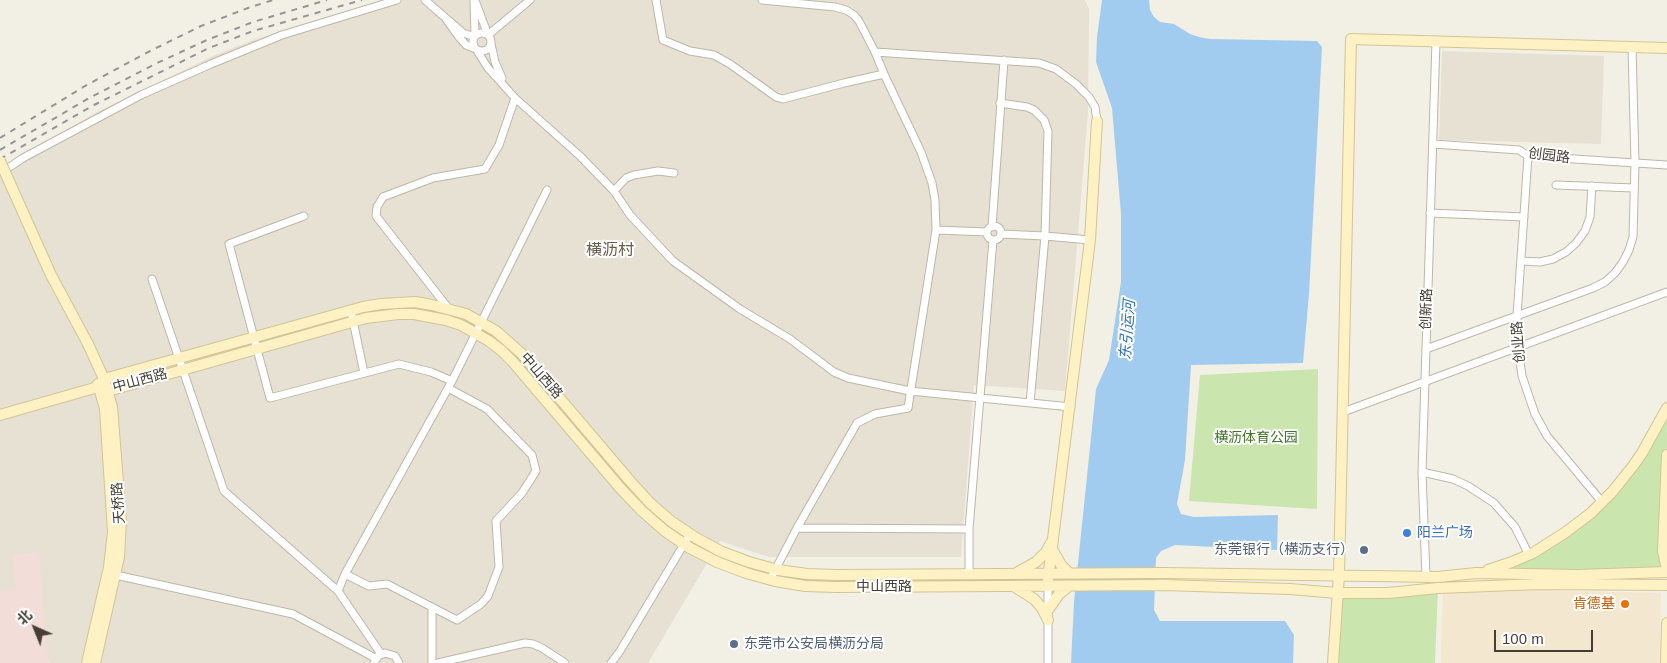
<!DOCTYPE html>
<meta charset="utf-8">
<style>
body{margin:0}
#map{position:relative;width:1667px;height:663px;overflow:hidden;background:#f2efe5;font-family:Arial,"Noto Sans SC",sans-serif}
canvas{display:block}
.north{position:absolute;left:10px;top:603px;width:50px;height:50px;-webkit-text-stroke:4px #fff;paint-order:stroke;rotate:316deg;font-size:14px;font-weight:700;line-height:20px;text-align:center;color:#453f35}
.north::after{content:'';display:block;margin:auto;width:18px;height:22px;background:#453f35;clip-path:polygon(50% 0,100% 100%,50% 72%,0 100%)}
.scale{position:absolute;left:1494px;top:630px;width:99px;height:22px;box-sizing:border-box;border:2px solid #453f35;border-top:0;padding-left:6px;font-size:15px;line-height:18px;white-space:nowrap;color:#453f35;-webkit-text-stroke:4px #fff;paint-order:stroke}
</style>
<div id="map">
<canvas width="1667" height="663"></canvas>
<div class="north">北</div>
<div class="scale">100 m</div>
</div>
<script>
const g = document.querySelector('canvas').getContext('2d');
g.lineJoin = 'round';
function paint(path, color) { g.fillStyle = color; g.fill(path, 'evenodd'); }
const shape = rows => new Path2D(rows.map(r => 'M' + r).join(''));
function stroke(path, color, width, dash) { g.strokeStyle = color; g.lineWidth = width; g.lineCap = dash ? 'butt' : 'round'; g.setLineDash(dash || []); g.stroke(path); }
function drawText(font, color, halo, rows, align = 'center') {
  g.font = font + ' Arial,"Noto Sans SC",sans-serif'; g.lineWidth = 4; g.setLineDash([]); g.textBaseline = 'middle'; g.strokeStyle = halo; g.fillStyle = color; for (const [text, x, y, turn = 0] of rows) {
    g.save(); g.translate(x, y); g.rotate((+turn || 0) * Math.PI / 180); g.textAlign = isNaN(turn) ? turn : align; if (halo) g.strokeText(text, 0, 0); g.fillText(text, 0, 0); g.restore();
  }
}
const residential = shape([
 [393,0,1085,0,1089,9,1088,112,1065,391,974,385,961,557,769,557,720,541,648,663,50,663,48,661,16,590,0,591,0,169,97,112,213,56,255,39],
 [1442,51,1604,56,1601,144,1439,140]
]);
const commercial = shape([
 [1443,588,1661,593,1659,663,1441,663]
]);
const medical = shape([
 [39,552,48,661,50,663,0,663,0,591,16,589,13,555]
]);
const green = shape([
 [1318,369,1317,509,1189,501,1200,375],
 [1667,408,1666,572,1476,573,1529,555,1613,491],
 [1438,588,1435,663,1333,663,1337,593]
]);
const water = shape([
 [1102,0,1149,0,1150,10,1154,17,1160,22,1174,24,1190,34,1199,37,1210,39,1317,41,1322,47,1309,294,1303,363,1191,365,1185,460,1177,504,1181,514,1194,517,1278,515,1277,550,1175,545,1161,551,1156,558,1154,610,1160,621,1285,621,1294,635,1293,663,1071,663,1074,602,1096,389,1109,360,1121,282,1121,214,1112,108,1096,62,1097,37]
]);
const street = shape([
 [425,0,463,33,472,36,475,36,474,0],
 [656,0,663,40,690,51,714,55,730,64,776,97,783,99,844,83,884,74,875,52],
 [762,0,835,7,846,10,854,15,859,21,875,52,1039,63,1056,69,1076,84,1089,97,1095,107,1097,121],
 [476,3,488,35,530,0],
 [446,19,459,37,466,45,476,49,488,68,515,98,580,156,614,191,630,215,673,261,740,309,790,339,834,372,848,378,910,391,1071,407],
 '473 42a9 9 0 1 1 18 0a9 9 0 1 1-18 0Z',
 [491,44,495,62,502,78],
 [1000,103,1027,107,1034,110,1044,120,1048,131,1045,236,1030,403],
 [1433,144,1519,150,1528,156,1667,165],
 [1528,156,1517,316,1518,347,1522,376,1535,414,1547,436,1602,502],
 [2,172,23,158,141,95,211,64,282,35,397,0],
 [1556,185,1634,188],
 [614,191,626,178,634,175,658,171,674,173],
 [1430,213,1524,217],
 [304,216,229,244,270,398,399,364,431,372,452,381],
 '987 233a7 7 0 1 1 14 0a7 7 0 1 1-14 0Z',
 [992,227,1004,60],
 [936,230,987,232],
 [1001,234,1045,236,1090,240],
 [1521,261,1540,262,1553,259,1566,252,1576,243,1585,231,1590,217,1592,186],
 [152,279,224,491,338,591,381,654],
 [449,309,376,216,377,207,383,197,433,178,485,169,499,145,515,98],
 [351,311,364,373],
 [1426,349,1593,288,1605,282,1615,273,1623,262,1629,250,1633,237,1635,163,1632,47],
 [1343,412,1667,292],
 [1422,472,1453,479,1468,486,1494,503,1515,527,1529,555],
 [797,528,969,529],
 [111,574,293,614,375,658],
 [345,574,369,586,387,584,457,620,481,604,488,596,499,567,496,521,522,493,536,471,532,455,487,409,448,388],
 [969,574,969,529,993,240],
 [1426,577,1422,472,1436,41],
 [770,580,797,528,857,423,875,414,908,408,936,230,935,200,932,183,921,152,884,74],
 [338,591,345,574,452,381,547,190],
 [374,663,378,656,385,653,395,656,399,663],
 [432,663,432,607],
 [438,663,525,643,533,644,542,648,565,663],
 [611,663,620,651,690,534],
 [1048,663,1048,585]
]);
const secondary = shape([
 [88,344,104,379,112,407,121,520,119,557,95,663],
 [98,387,104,379,363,307,381,304,415,302,432,305,466,314,496,331,522,354,630,481,650,503,672,522,696,538,722,552,749,562,778,570,807,574,836,575,1163,573,1438,577,1476,573,1577,575,1667,572],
 [98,387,108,391,366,318,398,314,414,314,446,320,461,325,489,341,502,351,513,362,621,489,642,511,665,531,690,548,717,562,746,573,775,581,805,586,836,587,1164,585,1290,589,1337,593,1388,593,1438,588,1540,584,1667,585],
 [0,415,98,387],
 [1667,455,1663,551,1667,570],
 [1052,549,1061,565,1070,574],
 [1488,570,1512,562,1533,553,1566,532,1591,513,1613,491,1633,466,1642,453,1667,408],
 [1018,572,1036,562,1046,552,1051,543],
 [1048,579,1090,240,1097,121],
 [1015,587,1034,599,1042,608,1048,620],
 [1048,610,1059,594,1069,586],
 [87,663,109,567,113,532,105,409,98,384],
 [1333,663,1339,575,1351,39,1667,48],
 [1666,663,1667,623]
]);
const rail = shape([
 [0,138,85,86,150,51,201,26,248,8,273,0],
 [0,150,91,97,157,63,207,40,253,22,327,0],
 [0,159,94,105,209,48,253,31,362,0]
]);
const secondaryBridge = shape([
 [0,161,51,275,88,344]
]);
const markers = [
 [1407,533,5,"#3f7fe0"],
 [1364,550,5,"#5c6f8a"],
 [1625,604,5,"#e8710a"],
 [734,644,5,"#5c6f8a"]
];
const streetNames = [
 ["创园路",1549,156,7],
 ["创新路",1427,309,-88],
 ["创业路",1519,342,-94],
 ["中山西路",541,376,49],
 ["中山西路",140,381,-15],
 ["天桥路",119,503,-94],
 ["中山西路",884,587]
];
const parkNames = [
 ["横沥体育公园",1256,438]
];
const shopNames = [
 ["阳兰广场",1417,533]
];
const serviceNames = [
 ["东莞银行（横沥支行）",1354,550],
 ["东莞市公安局横沥分局",744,644,"left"]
];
const foodNames = [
 ["肯德基",1615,604]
];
const waterNames = [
 ["东引运河",1128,330,-86]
];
const quarterNames = [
 ["横沥村",610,251]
];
paint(residential, '#e6e1d3');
paint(commercial, '#f4e7d0');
paint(medical, '#f3ddd8');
paint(green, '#cae6ae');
paint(water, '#a1ccef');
stroke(street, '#bdb7a8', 9);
stroke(secondary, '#d2c495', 12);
stroke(street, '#fff', 7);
stroke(secondary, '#fef2c4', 10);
stroke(rail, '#959595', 2, [6, 6]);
stroke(secondaryBridge, '#d2c495', 12, []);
stroke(secondaryBridge, '#fef2c4', 10);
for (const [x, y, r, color] of markers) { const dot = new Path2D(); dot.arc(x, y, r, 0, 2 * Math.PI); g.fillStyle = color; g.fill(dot); stroke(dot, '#fff', 2); }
drawText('14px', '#453f35', '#fff', streetNames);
drawText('14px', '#427529', '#fff', parkNames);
drawText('14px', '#366cbe', '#fff', shopNames, 'left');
drawText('14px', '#4e5e75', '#fff', serviceNames, 'right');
drawText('14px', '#c56008', '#fff', foodNames, 'right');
drawText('italic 15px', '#3073ae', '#fff', waterNames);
drawText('16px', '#675d4c', '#fff', quarterNames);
</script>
